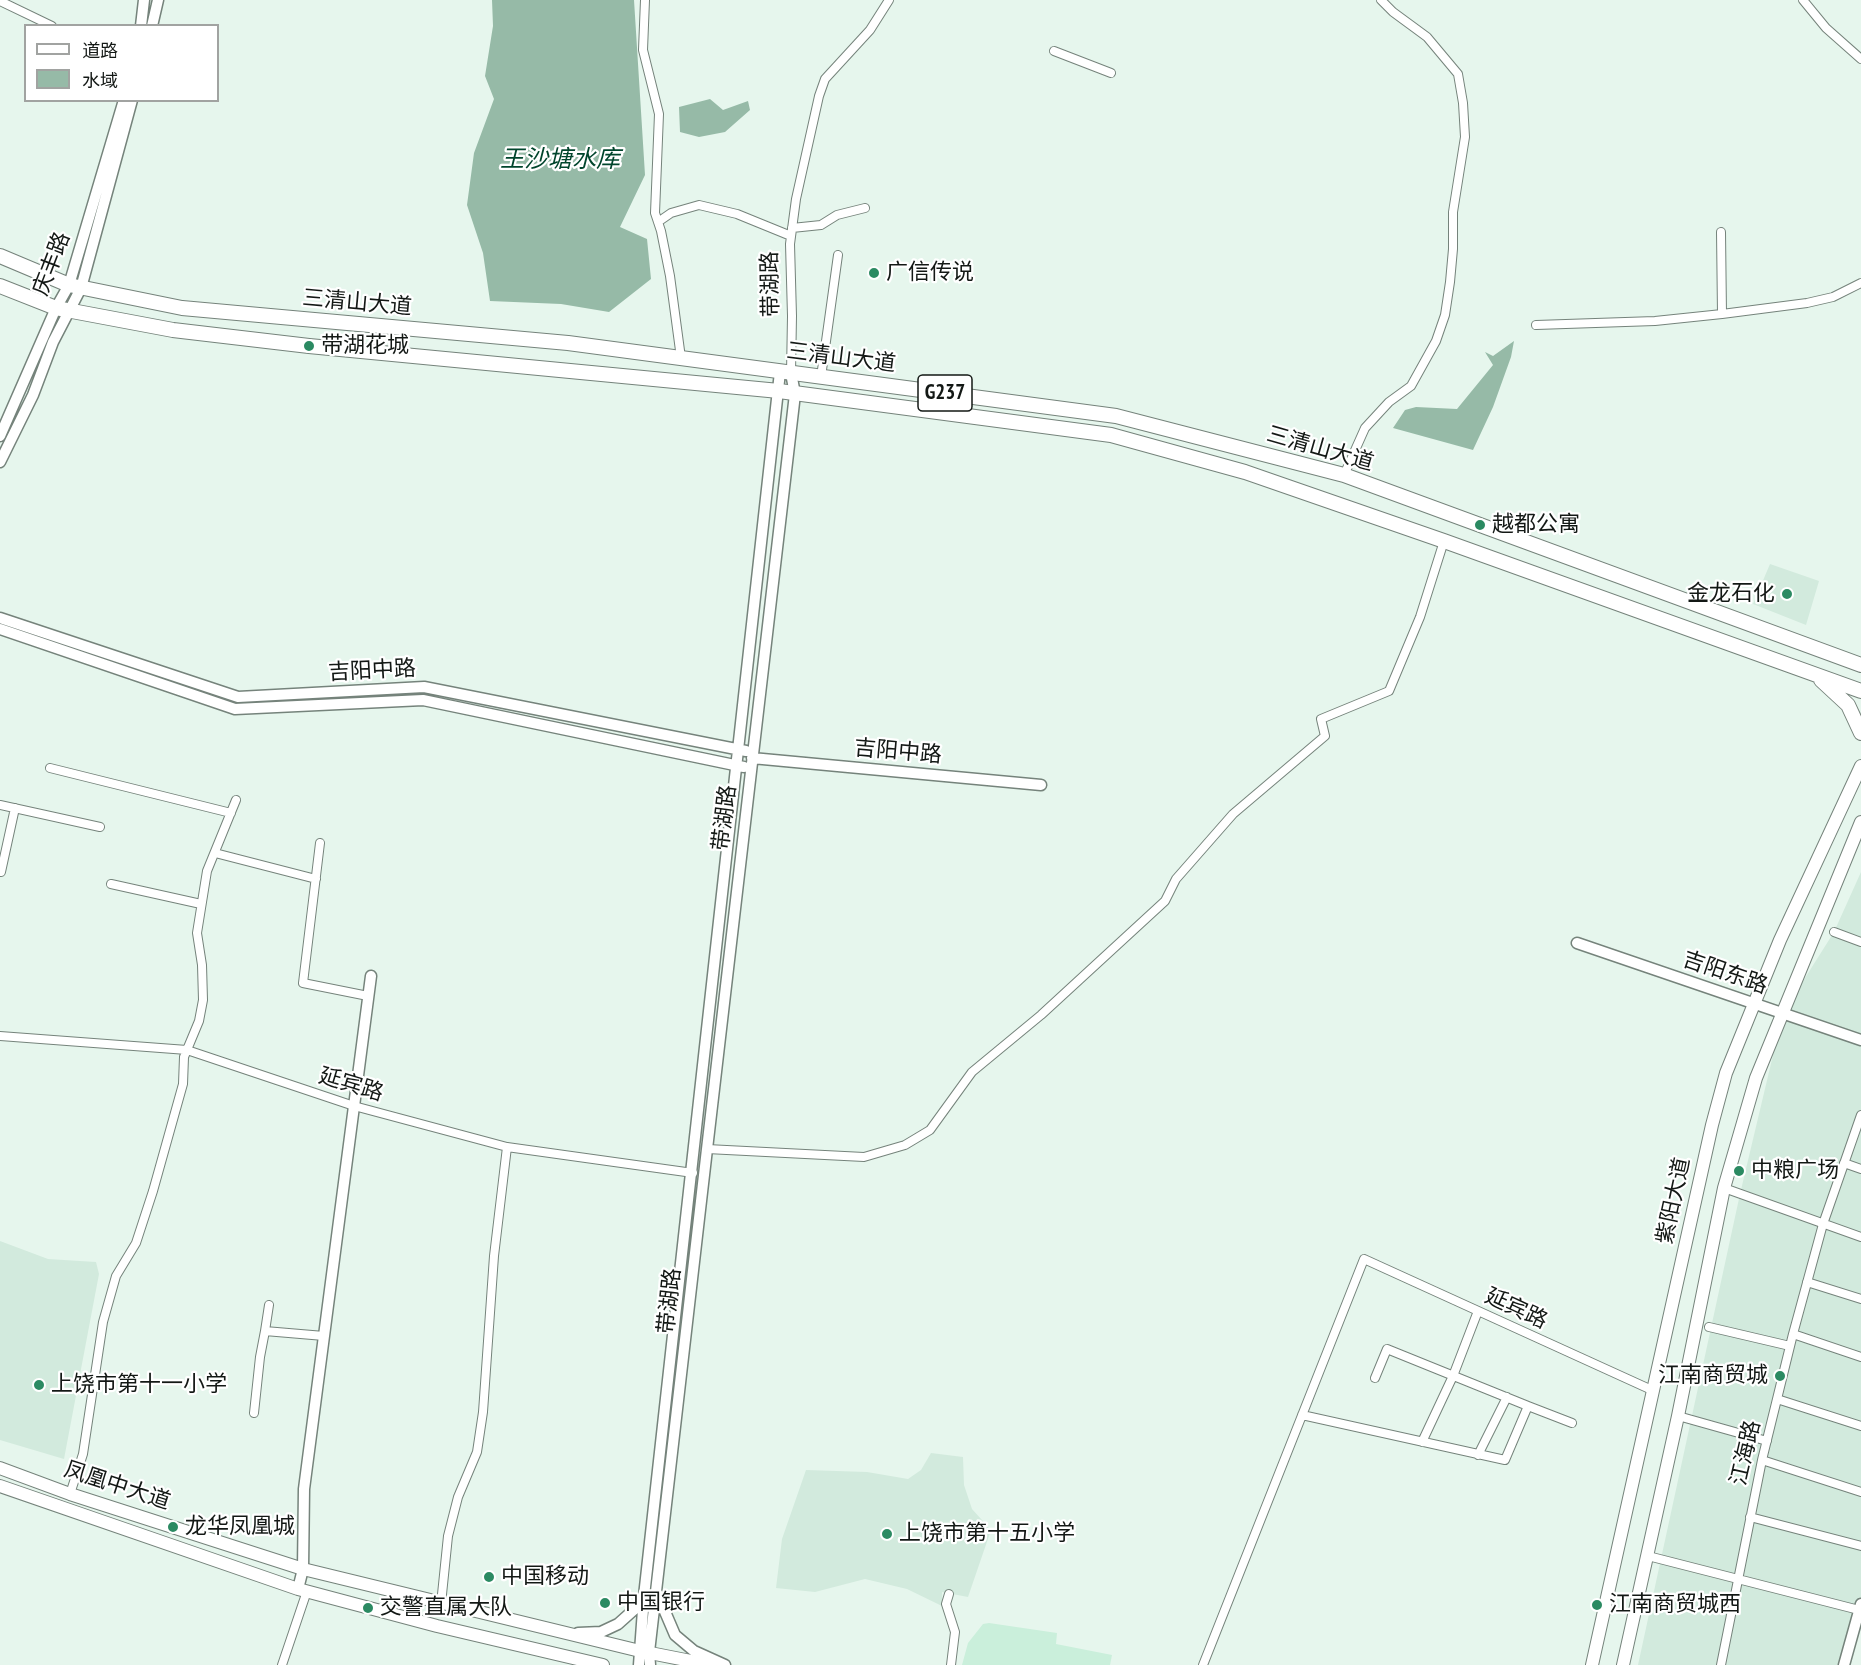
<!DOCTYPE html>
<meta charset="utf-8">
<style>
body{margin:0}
#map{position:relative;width:1861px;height:1665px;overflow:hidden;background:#e6f6ed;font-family:"PT Sans Narrow","Noto Sans SC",sans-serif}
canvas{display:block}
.legend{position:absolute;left:24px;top:24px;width:195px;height:78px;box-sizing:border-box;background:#fff;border:2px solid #a1a3a1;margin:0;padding:8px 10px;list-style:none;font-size:18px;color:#131815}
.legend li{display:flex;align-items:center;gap:12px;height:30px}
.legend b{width:30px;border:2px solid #a1a3a1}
</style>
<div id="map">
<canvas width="1861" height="1665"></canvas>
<ul class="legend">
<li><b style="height:8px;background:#fff"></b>道路</li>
<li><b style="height:16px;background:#96baa7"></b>水域</li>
</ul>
</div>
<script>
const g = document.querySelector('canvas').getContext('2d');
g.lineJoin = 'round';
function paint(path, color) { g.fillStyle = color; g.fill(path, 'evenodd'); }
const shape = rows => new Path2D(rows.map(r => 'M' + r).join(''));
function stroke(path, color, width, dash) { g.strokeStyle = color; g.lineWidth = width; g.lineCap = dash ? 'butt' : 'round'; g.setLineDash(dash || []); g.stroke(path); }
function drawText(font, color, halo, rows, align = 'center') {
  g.font = font + ' "PT Sans Narrow","Noto Sans SC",sans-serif'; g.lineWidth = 4.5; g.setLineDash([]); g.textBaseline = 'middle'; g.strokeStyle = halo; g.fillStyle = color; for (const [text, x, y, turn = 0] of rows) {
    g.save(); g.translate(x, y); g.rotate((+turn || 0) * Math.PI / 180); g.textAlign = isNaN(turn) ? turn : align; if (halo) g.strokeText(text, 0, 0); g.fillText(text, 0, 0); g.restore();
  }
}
const built = shape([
 [1770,564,1819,581,1806,625,1753,604],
 [1861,872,1861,1623,1848,1665,1638,1665,1740,1194,1783,1013,1834,932],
 [0,1241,48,1259,96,1262,99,1274,64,1459,0,1440],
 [931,1453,963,1457,964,1485,972,1509,991,1530,968,1597,942,1592,942,1606,907,1589,865,1579,815,1592,776,1588,782,1539,806,1470,867,1472,908,1479,921,1470]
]);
const green = shape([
 [989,1623,1057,1633,1056,1644,1112,1655,1110,1665,962,1665,968,1643,983,1624]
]);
const water = shape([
 [492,0,634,0,645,175,620,227,647,239,651,279,609,312,561,304,490,301,483,253,467,205,474,153,494,99,485,76,493,26],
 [710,99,723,110,748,101,750,110,725,132,699,137,680,132,679,107],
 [1514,341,1511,357,1493,407,1473,450,1393,428,1405,410,1416,407,1457,409,1493,365,1485,352,1493,356]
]);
const street = shape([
 [645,0,643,50,659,114,655,213,661,231,670,276,681,358],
 [1803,0,1826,28,1861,59],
 [0,1,52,26],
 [1054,51,1111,73],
 [658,222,671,213,699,205,737,214,791,236],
 [792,228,821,225,837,215,865,208],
 [1721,232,1722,314],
 [1536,325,1655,321,1722,314,1807,303,1833,297,1861,283],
 [791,373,792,316,790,244,796,199,819,96,825,79,870,30,889,0],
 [821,377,838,255],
 [1344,475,1365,428,1389,402,1411,386,1436,341,1445,315,1450,282,1453,249,1453,212,1465,137,1463,103,1458,74,1427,37,1393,12,1381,0],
 [50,768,231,813],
 [0,805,100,827],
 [320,843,303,983,368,996],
 [215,853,316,879],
 [1,872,15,808],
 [111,884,201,904],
 [1834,932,1861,942],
 [0,1036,187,1050,354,1106,507,1147,693,1173],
 [707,1149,864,1157,905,1145,930,1130,972,1072,1041,1015,1165,901,1176,879,1233,814,1325,736,1321,719,1389,691,1420,617,1444,541],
 [1844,1163,1861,1169],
 [1724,1188,1861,1237],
 [1807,1282,1861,1299],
 [1709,1327,1790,1346],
 [265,1331,269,1305],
 [1793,1334,1861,1357],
 [1375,1378,1387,1349,1528,1406],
 [1777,1399,1861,1426],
 [254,1413,260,1357,265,1331,324,1336],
 [1302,1415,1505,1460,1528,1406,1572,1423],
 [1678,1416,1767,1441],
 [1422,1442,1453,1376,1478,1311],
 [1478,1455,1507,1397],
 [1762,1460,1861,1492],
 [70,1494,83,1454,103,1322,116,1276,136,1243,153,1191,183,1084,184,1057,199,1021,203,1000,202,965,197,933,207,871,236,800],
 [1750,1517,1861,1546],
 [1648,1556,1859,1610],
 [949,1594,946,1604,955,1632,951,1665],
 [441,1604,448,1536,458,1497,477,1452,483,1412,494,1256,507,1147],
 [282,1665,307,1591],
 [1203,1665,1364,1259,1654,1391],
 [1721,1665,1762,1460,1793,1334,1823,1224,1861,1115]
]);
const secondary = shape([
 [141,26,144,0],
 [152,26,158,0],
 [0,436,56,308,69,285,124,100],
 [0,462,33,395,53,342,81,288,132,100],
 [0,618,238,697,424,687,746,751],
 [0,629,235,709,423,700,744,767],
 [752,758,1041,785],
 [1577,943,1861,1040],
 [298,1589,303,1569,304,1489,371,976],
 [657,1593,675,1635,694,1651,725,1665],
 [578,1633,601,1632,618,1624,637,1607,644,1596],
 [639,1665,644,1596,780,372],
 [650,1665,649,1652,707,1149,795,394,791,373],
 [1844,1665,1861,1604]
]);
const primary = shape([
 [0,1468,70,1494,303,1569,640,1651,711,1665],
 [0,1486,298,1589,437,1626,603,1665],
 [1592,1665,1712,1125,1726,1073,1780,940,1861,766],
 [1623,1665,1678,1416,1724,1188,1756,1078,1861,822]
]);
const highway = shape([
 [0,256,69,285,182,308,568,343,1116,416,1344,475,1861,665],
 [0,286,56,308,173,330,309,346,779,391,1111,435,1245,472,1444,541,1861,691],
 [1821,680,1848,705,1861,733]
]);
const markers = [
 [874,273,6,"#2b8a62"],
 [309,346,6,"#2b8a62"],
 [1480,525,6,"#2b8a62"],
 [1787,594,6,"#2b8a62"],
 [1739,1171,6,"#2b8a62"],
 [1780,1376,6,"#2b8a62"],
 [39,1385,6,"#2b8a62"],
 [173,1527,6,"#2b8a62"],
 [887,1534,6,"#2b8a62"],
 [489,1577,6,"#2b8a62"],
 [605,1603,6,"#2b8a62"],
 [1597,1605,6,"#2b8a62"],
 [368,1608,6,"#2b8a62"]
];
const shields = [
 [945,393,54]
];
const shieldNames = [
 ["G237",945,393]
];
const streetNames = [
 ["庆丰路",52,264,-69],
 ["带湖路",771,284,-91],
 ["三清山大道",357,303,5],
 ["三清山大道",841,358,7],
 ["三清山大道",1320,449,16],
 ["吉阳中路",372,671,-3],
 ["吉阳中路",898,752,5],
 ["带湖路",725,818,-83],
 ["吉阳东路",1725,973,19],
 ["延宾路",351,1085,17],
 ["紫阳大道",1674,1201,-78],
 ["带湖路",670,1301,-84],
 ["延宾路",1516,1309,25],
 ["江海路",1746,1453,-77],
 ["凤凰中大道",117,1486,18]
];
const poiNames = [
 ["广信传说",886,273],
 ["带湖花城",321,346],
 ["越都公寓",1492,525],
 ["金龙石化",1775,594,"right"],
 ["中粮广场",1751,1171],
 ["江南商贸城",1768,1376,"right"],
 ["上饶市第十一小学",51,1385],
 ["龙华凤凰城",185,1527],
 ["上饶市第十五小学",899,1534],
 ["中国移动",501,1577],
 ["中国银行",617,1603],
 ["江南商贸城西",1609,1605],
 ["交警直属大队",380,1608]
];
const waterNames = [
 ["王沙塘水库",560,160]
];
paint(built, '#d2eadd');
paint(green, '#caefdb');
paint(water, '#96baa7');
stroke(street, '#75837b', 10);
stroke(secondary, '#75837b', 13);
stroke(primary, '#75837b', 14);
stroke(highway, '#75837b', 16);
stroke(street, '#fff', 8);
stroke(secondary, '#fff', 10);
stroke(primary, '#fff', 12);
stroke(highway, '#fff', 14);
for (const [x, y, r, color] of markers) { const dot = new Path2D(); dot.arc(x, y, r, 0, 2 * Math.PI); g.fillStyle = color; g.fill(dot); stroke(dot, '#fff', 2); }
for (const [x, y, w] of shields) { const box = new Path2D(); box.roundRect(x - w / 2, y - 18, w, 36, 4.5); g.fillStyle = '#fff'; g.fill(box); stroke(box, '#131815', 1.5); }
drawText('bold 21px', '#131815', null, shieldNames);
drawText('22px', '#131815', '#fff', streetNames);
drawText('22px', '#131815', '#fff', poiNames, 'left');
drawText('italic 24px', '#00452c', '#fff', waterNames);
</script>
